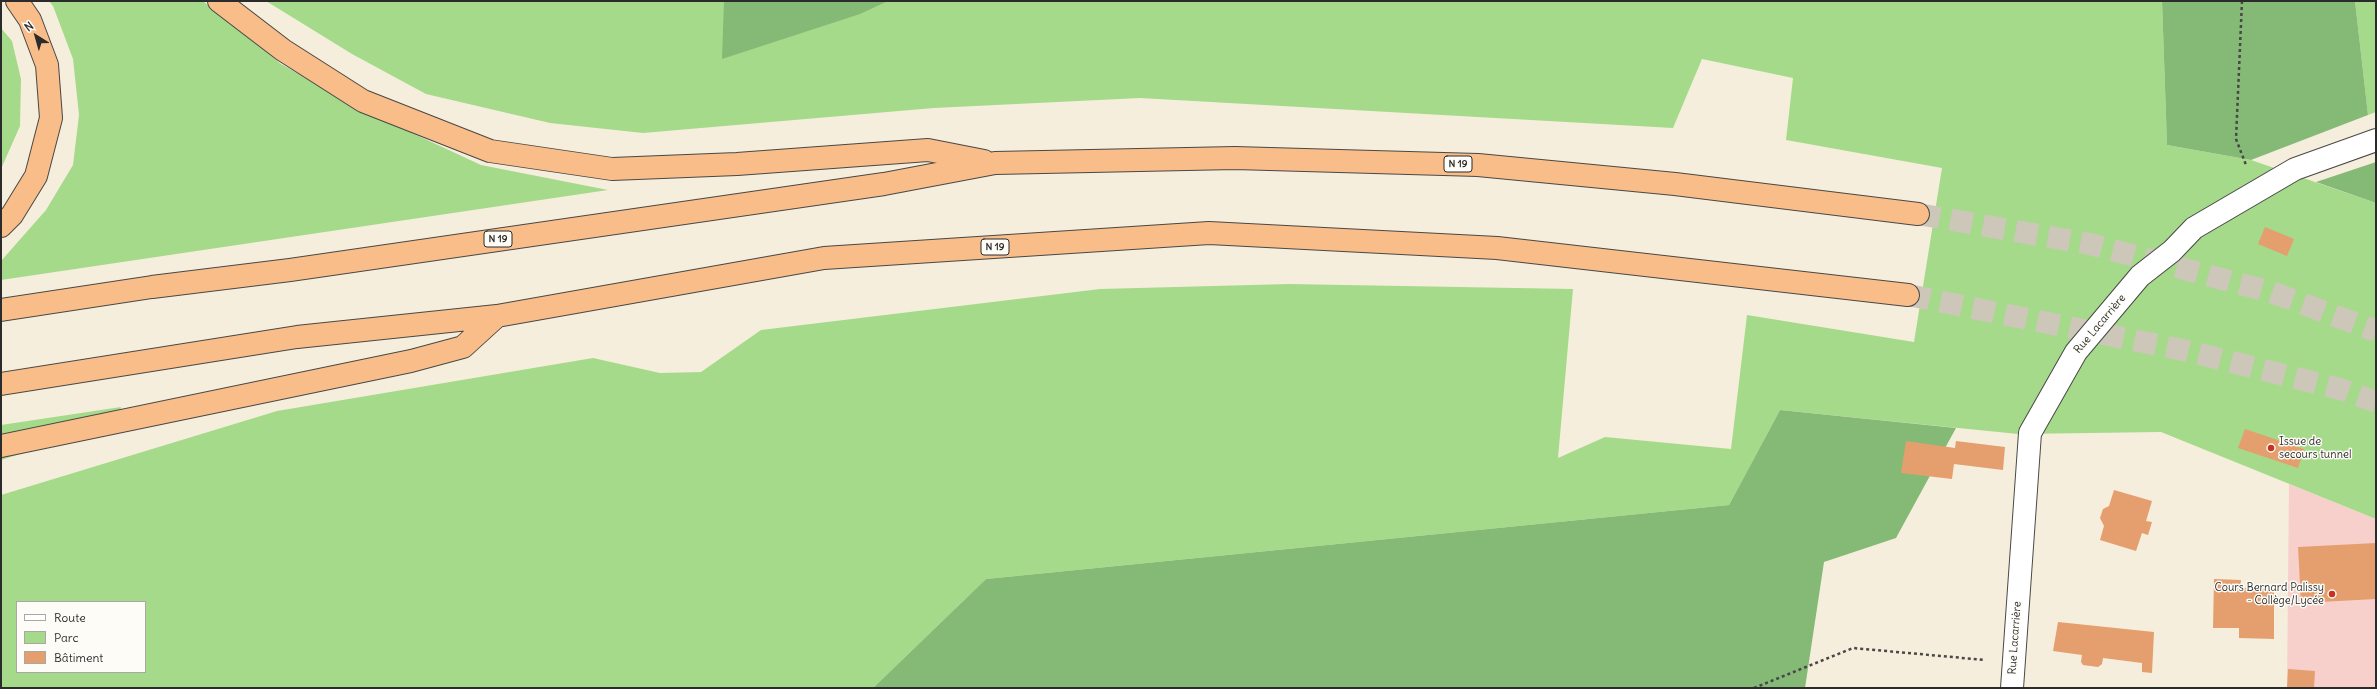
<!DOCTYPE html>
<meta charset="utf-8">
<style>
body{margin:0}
#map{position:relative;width:2377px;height:689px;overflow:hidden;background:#f6eedc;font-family:Delius,sans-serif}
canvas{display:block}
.frame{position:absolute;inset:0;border:2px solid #2b2b2b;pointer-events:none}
.legend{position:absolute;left:16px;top:601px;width:130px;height:72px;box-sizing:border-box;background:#fdfcf7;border:1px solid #a9a8a5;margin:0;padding:5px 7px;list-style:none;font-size:12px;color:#2b2b2b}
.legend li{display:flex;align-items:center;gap:8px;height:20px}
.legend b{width:20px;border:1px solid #a9a8a5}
.north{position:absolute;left:16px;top:16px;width:40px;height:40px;-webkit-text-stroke:3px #fdfcf7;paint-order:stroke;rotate:323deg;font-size:11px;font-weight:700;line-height:16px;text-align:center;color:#2b2b2b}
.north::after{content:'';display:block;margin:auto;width:14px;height:18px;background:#2b2b2b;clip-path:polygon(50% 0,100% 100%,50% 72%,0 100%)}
</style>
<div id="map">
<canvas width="2377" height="689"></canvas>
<div class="frame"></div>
<ul class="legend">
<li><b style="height:5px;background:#fff"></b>Route</li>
<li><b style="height:11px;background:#a5da8a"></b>Parc</li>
<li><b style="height:11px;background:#e59e6e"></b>Bâtiment</li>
</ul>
<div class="north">N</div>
</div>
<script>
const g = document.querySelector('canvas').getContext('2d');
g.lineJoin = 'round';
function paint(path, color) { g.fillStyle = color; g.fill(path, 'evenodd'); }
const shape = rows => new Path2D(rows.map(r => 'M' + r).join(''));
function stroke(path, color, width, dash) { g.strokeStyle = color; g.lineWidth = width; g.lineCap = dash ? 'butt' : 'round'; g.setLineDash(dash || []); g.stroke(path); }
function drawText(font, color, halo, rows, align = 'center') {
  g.font = font + ' Delius,sans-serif'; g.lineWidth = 3; g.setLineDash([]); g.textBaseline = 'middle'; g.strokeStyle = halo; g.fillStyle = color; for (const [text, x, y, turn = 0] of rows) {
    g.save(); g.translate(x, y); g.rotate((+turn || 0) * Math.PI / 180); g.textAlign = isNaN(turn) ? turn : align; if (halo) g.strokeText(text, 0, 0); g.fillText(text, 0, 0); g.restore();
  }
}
const built = shape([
 [2289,484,2376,519,2376,688,2287,688]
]);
const green = shape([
 [49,1,203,1,281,64,367,112,481,165,608,190,1,280,1,261,46,210,73,165,79,115,73,59,53,6],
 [266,1,2162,1,2167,145,2251,160,2376,203,2376,519,2161,432,2018,434,1780,410,1729,505,986,579,873,688,1,688,1,495,277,411,593,358,660,373,701,372,761,330,1100,289,1289,284,1573,289,1558,458,1605,437,1731,449,1747,315,1914,342,1942,168,1786,140,1793,78,1702,59,1673,128,1140,98,934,108,643,133,550,123,426,94,352,54],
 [17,602,145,602,145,672,17,672],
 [2355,1,2376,1,2376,112,2368,115],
 [1,28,12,41,21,79,20,126,1,169],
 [121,407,116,424,1,460,1,425]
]);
const forest = shape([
 [724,1,888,1,860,14,722,59],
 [2162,1,2355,1,2368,115,2251,160,2167,145],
 [2376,162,2376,203,2316,182],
 [1780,410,1956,428,1896,538,1824,562,1805,688,873,688,986,579,1729,505]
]);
const building = shape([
 [2265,227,2294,239,2287,256,2258,244],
 [2245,429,2304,449,2298,468,2238,448],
 [1906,441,1955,448,1956,441,2005,447,2003,470,1954,464,1952,479,1901,473],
 [2114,490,2152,501,2146,521,2152,522,2148,535,2142,533,2136,551,2100,540,2104,526,2100,518,2103,509,2109,506],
 [2376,543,2376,599,2301,603,2298,547],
 [2214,579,2241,580,2240,588,2274,589,2274,639,2239,638,2239,628,2213,628],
 [2058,622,2154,632,2152,673,2142,672,2142,663,2103,658,2102,664,2098,667,2083,665,2081,662,2082,655,2053,651],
 [2288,669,2315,671,2314,688,2287,688]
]);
const trunkTunnel = shape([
 [1918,214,2090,244,2271,292,2376,331],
 [1908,295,2188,351,2340,389,2376,402]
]);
const path = shape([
 [2242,1,2236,139,2246,165],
 [1754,688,1853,648,1985,660]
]);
const minor = shape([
 [2012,688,2030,433,2076,352,2140,276,2172,251,2194,228,2295,169,2376,140]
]);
const trunk = shape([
 [219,1,283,50,363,101,490,151,612,169,737,164,928,150,984,161],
 [1,226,12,215,36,176,51,118,47,65,30,20,17,1],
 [1,310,152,287,290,270,884,184,995,163,1235,158,1478,165,1675,184,1918,214],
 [1,384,297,337,497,316,824,258,1209,233,1497,248,1908,295],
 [1,446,411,361,463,347,497,316]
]);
const markers = [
 [2271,448,4,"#c8321e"],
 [2332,594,4,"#c8321e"]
];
const shields = [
 [1458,164,28],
 [498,239,28],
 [995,247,28]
];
const shieldNames = [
 ["N 19",1458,164],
 ["N 19",498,239],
 ["N 19",995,247]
];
const streetNames = [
 ["Rue Lacarrière",2100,324,-50],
 ["Rue Lacarrière",2015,638,-86]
];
const poiNames = [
 ["Issue de",2279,442],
 ["secours tunnel",2279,455],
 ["Cours Bernard Palissy",2324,588,"right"],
 ["- Collège/Lycée",2324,601,"right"]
];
paint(built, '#f7d0cb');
paint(green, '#a5da8a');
paint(forest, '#84ba76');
paint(building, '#e59e6e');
stroke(trunkTunnel, '#cdc7b9', 22, [22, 11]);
stroke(minor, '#494846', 24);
stroke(trunk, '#494846', 24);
stroke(path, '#494846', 2.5, [3, 3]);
stroke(minor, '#fff', 22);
stroke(trunk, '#f8bd89', 22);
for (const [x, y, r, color] of markers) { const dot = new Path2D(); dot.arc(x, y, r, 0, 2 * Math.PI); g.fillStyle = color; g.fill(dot); stroke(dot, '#fdfcf7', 1.5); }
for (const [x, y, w] of shields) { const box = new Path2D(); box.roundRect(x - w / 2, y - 8, w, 16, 3); g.fillStyle = '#fdfcf7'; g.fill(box); stroke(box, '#2b2b2b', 1); }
drawText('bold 10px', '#2b2b2b', null, shieldNames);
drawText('11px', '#2b2b2b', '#fdfcf7', streetNames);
drawText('11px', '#2b2b2b', '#fdfcf7', poiNames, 'left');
</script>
